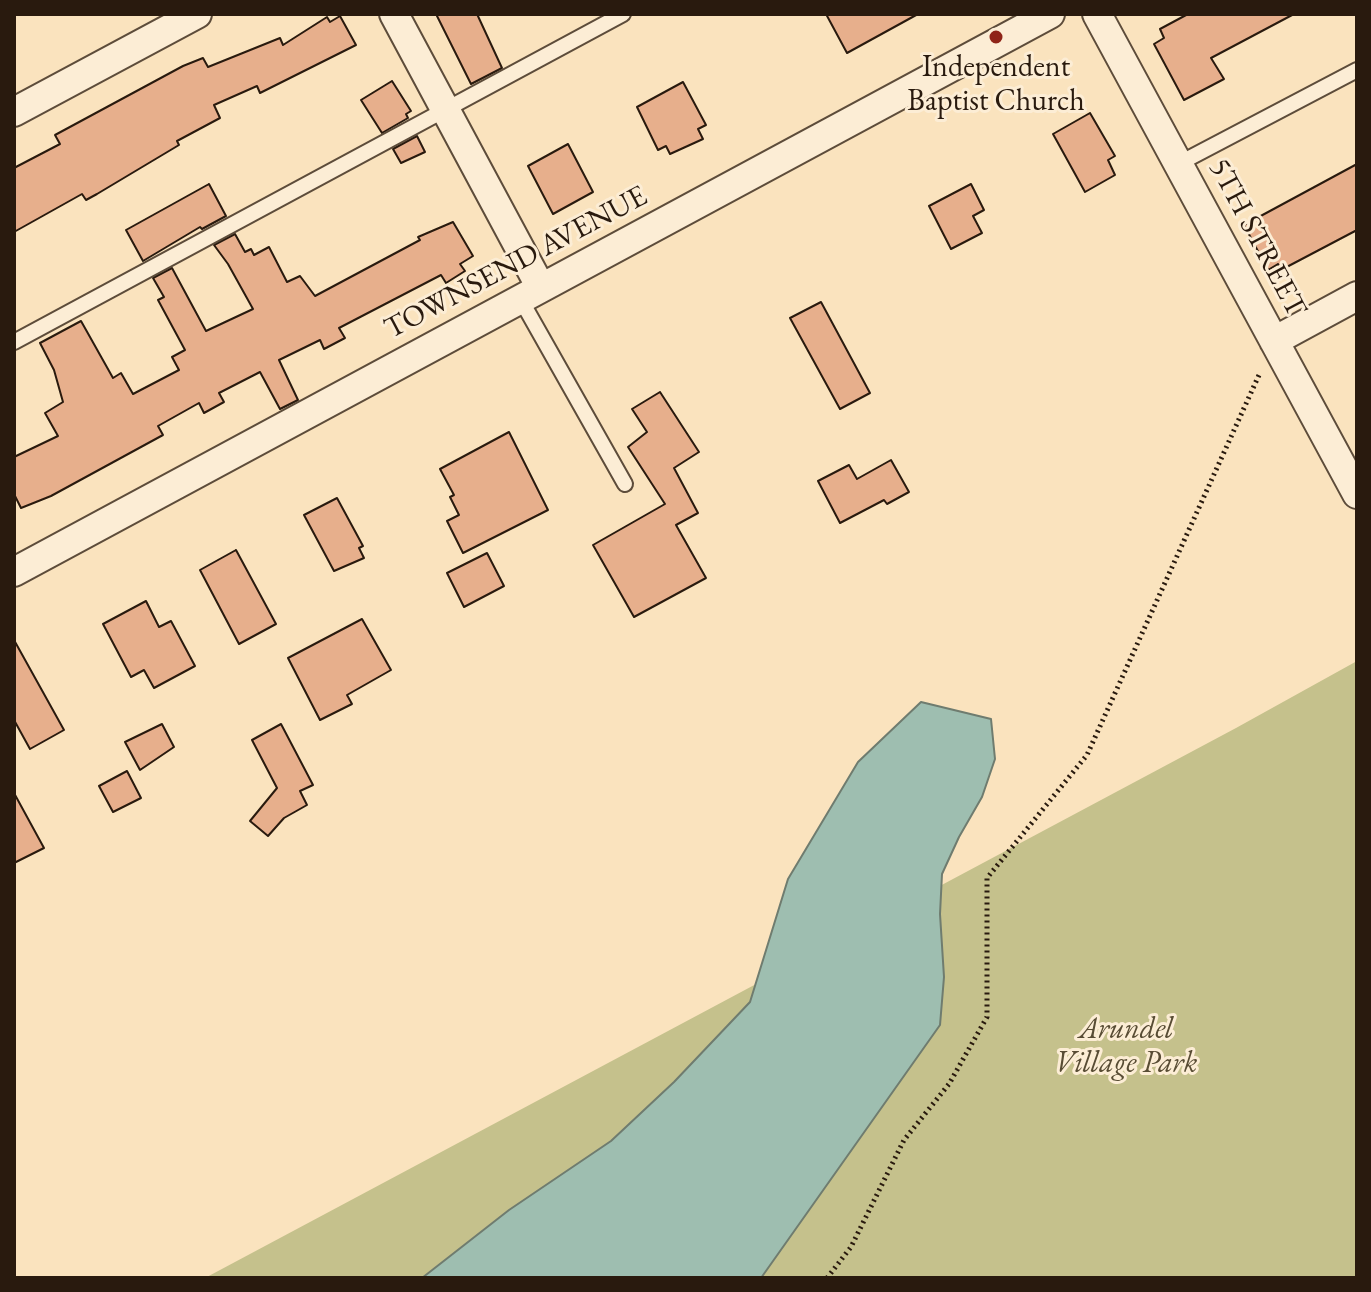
<!DOCTYPE html>
<style>
body{margin:0}
#map{position:relative;width:1371px;height:1292px;overflow:hidden;background:#fae3be;font-family:"EB Garamond",serif}
canvas{display:block}
.frame{position:absolute;inset:0;border:16px solid #291a0e;pointer-events:none}
</style>
<div id="map">
<canvas width="1371" height="1292"></canvas>
<div class="frame"></div>
</div>
<script>
const g = document.querySelector('canvas').getContext('2d');
g.lineJoin = 'round';
function paint(path, color) { g.fillStyle = color; g.fill(path, 'evenodd'); }
const shape = rows => new Path2D(rows.map(r => 'M' + r).join(''));
function stroke(path, color, width, dash) { g.strokeStyle = color; g.lineWidth = width; g.lineCap = dash ? 'butt' : 'round'; g.setLineDash(dash || []); g.stroke(path); }
function drawText(font, color, halo, rows, align = 'center') {
  g.font = font + ' "EB Garamond",serif'; g.lineWidth = 6; g.setLineDash([]); g.textBaseline = 'middle'; g.strokeStyle = halo; g.fillStyle = color; for (const [text, x, y, turn = 0] of rows) {
    g.save(); g.translate(x, y); g.rotate((+turn || 0) * Math.PI / 180); g.textAlign = isNaN(turn) ? turn : align; if (halo) g.strokeText(text, 0, 0); g.fillText(text, 0, 0); g.restore();
  }
}
const green = shape([
 [1357,661,1357,1278,205,1278,1236,728]
]);
const water = shape([
 [921,702,991,719,995,759,982,797,959,837,942,874,940,914,944,977,940,1025,761,1278,422,1278,509,1210,611,1141,674,1082,750,1002,788,879,858,762,921,702]
]);
const building = shape([
 [436,14,477,14,502,68,471,84,436,14],
 [826,14,918,14,847,53,826,14],
 [1188,14,1294,14,1211,58,1224,79,1184,100,1154,44,1164,38,1160,29,1188,14],
 [340,16,356,45,260,93,257,86,214,105,220,118,177,141,179,145,97,194,86,200,82,194,14,232,14,168,60,144,55,135,183,66,203,58,208,67,280,38,283,45,327,17,330,22,340,16],
 [392,81,411,111,406,114,408,118,382,133,361,100,392,81],
 [683,82,706,125,698,129,703,139,670,154,666,146,658,150,637,107,683,82],
 [1090,113,1115,156,1108,160,1115,175,1085,192,1053,134,1090,113],
 [417,136,425,152,401,163,393,149,417,136],
 [568,144,593,192,553,214,528,166,568,144],
 [1357,164,1357,230,1281,270,1278,264,1268,270,1244,225,1357,164],
 [209,184,226,216,202,229,200,227,143,261,126,230,209,184],
 [971,184,984,210,973,216,982,233,951,249,929,206,971,184],
 [453,222,473,256,460,264,465,271,446,283,441,275,339,328,345,338,324,349,320,340,279,360,298,400,280,409,260,372,219,393,224,402,204,413,199,403,158,426,163,435,51,496,21,508,14,494,14,457,58,436,45,413,63,402,54,370,40,343,81,321,113,378,121,373,133,394,179,370,172,357,185,350,158,300,164,297,153,278,172,268,206,331,253,309,228,264,214,245,235,234,245,252,251,249,254,255,269,247,287,282,300,276,315,296,420,240,418,237,453,222],
 [821,302,870,393,840,409,790,318,821,302],
 [660,392,699,452,674,468,698,513,676,525,706,578,634,617,593,545,665,504,628,447,647,432,632,409,660,392],
 [509,432,548,510,463,553,447,521,459,515,450,497,454,495,440,469,509,432],
 [891,460,909,492,887,504,884,500,840,523,818,481,849,465,857,479,891,460],
 [337,498,363,546,359,548,364,558,334,571,304,515,337,498],
 [236,550,276,624,239,644,200,570,236,550],
 [487,553,504,586,464,607,447,573,487,553],
 [146,601,159,627,171,621,195,666,154,688,144,670,131,677,103,624,146,601],
 [362,619,391,670,347,695,352,704,320,720,288,658,362,619],
 [14,640,64,730,30,749,14,720,14,640],
 [162,724,174,747,140,770,125,742,162,724],
 [281,724,313,785,300,791,307,805,284,818,268,836,250,821,277,788,252,740,281,724],
 [127,771,141,798,113,812,99,786,127,771],
 [14,793,44,848,14,863,14,793]
]);
const path = shape([
 [827,1278,851,1247,904,1140,949,1084,987,1017,987,878,1087,755,1259,375]
]);
const lane = shape([
 [1178,164,1357,70],
 [521,300,625,484],
 [14,342,623,14]
]);
const street = shape([
 [394,14,541,288],
 [1097,14,1357,494],
 [14,112,197,14],
 [1274,341,1357,296],
 [14,572,1050,14]
]);
const markers = [
 [996,37,8,"#8f2418"]
];
const poiNames = [
 ["Independent",996,68],
 ["Baptist Church",996,102]
];
const streetNames = [
 ["5TH STREET",1257,238,62],
 ["TOWNSEND AVENUE",516,263,-28]
];
const parkNames = [
 ["Arundel",1126,1030],
 ["Village Park",1126,1064]
];
paint(green, '#c5c18c');
paint(water, '#9ebeb0');
stroke(water, '#6f7c6f', 2);
paint(building, '#e7af8c');
stroke(building, '#291a0e', 2);
stroke(lane, '#5d4c3a', 18);
stroke(street, '#5d4c3a', 32);
stroke(path, '#291a0e', 5, [2, 4]);
stroke(lane, '#fcedd5', 14);
stroke(street, '#fcedd5', 28);
for (const [x, y, r, color] of markers) { const dot = new Path2D(); dot.arc(x, y, r, 0, 2 * Math.PI); g.fillStyle = color; g.fill(dot); stroke(dot, '#fcedd5', 3); }
drawText('30px', '#291a0e', '#fcedd5', poiNames);
drawText('30px', '#291a0e', '#fcedd5', streetNames);
drawText('italic 30px', '#584c34', '#fcedd5', parkNames);
</script>
